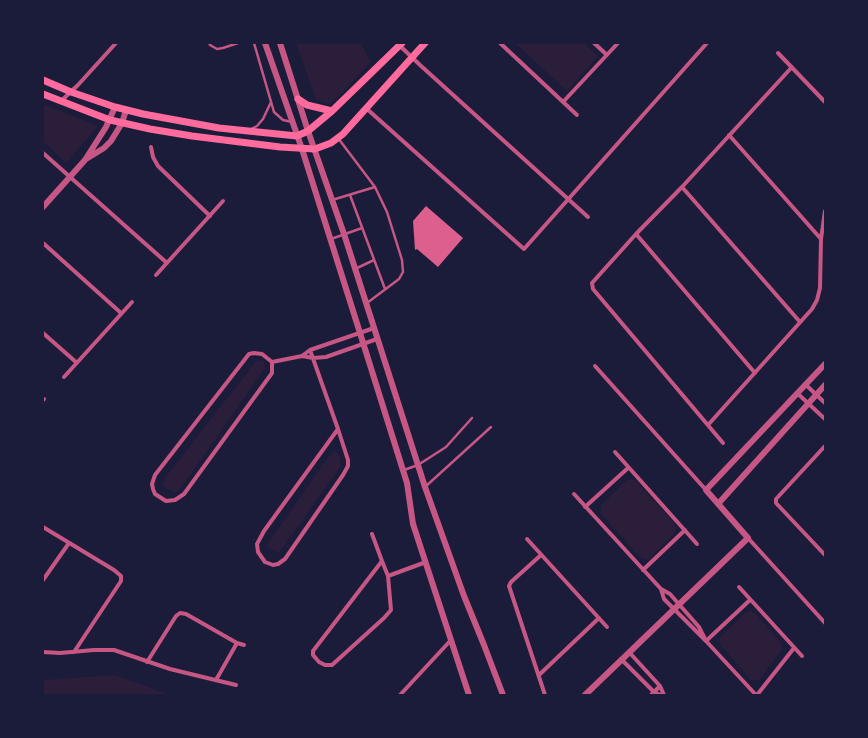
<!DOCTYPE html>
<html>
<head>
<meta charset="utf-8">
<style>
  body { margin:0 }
  #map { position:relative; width:868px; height:738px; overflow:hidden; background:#1b1b3a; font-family:Jost,sans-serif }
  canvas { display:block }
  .frame { position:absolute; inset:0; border:44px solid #1b1b3a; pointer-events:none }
</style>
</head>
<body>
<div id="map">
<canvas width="868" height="738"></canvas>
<div class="frame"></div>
</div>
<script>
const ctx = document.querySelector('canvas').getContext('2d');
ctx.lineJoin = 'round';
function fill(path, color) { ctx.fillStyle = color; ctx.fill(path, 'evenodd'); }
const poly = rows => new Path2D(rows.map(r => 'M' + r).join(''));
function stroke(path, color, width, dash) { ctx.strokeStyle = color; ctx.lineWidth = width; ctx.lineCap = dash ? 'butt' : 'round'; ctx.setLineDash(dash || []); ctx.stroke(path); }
fill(poly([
  [296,43,361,43,371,62,341,94,330,104,316,100],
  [515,43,584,43,598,56,567,91],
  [43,104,98,126,66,163,43,141],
  [260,360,264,361,265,368,184,484,176,493,166,488,162,485,165,478,256,361],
  [334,451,338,453,340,457,341,466,279,553,268,548,267,545,326,460],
  [631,479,636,481,675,524,676,529,674,534,649,559,644,559,640,557,601,514,601,505,627,480],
  [750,611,755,613,781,643,782,649,760,679,757,681,751,680,720,644,719,638,745,613],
  [115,675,169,695,43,695,43,680]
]), '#2a1e3b');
fill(poly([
  [426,206,463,238,438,267,417,249,415,250,413,221]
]), '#dd5f8e');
stroke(poly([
  [209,43,210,45,217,49,223,48,238,43],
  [254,43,274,112,283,120,292,122],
  [251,129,257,126,263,119,271,102],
  [338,138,375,187,387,212,402,260,403,272,399,279,367,303],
  [350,195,385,289],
  [332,200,375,187],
  [331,239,362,228],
  [355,269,374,260],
  [404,470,418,465,446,447,472,418],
  [425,487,491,427]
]), '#c65784', 2.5);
stroke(poly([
  [500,43,577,115],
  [594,43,607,55],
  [399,45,420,65,588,217],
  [778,53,825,102],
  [60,102,78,85,116,43],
  [563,102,618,43],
  [367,109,524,249,707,43],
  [729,135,821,239],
  [151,147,153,157,158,166,210,216],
  [43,153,167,263],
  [682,187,800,322],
  [636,234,755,373],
  [43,243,121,313],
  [156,275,223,201],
  [43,333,77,363],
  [310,350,338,429,348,460,348,466,343,475,285,559,278,564,273,565,265,562,258,552,257,544,264,531,338,429],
  [254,353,262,354,272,362,272,373,184,494,175,500,166,501,155,494,153,489,152,484,155,475,249,354,254,353],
  [302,356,310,350,374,328],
  [272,362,302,356,313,358,326,357,377,339],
  [595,366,706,490],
  [64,377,132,302],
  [805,384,825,403],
  [797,393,825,419],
  [43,400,44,399],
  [708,425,812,309,817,300,820,288,821,239,825,211],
  [723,443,593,289,592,283,636,234,682,187,792,67],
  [825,446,776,499,776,503,825,555],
  [615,452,697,544],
  [574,494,661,589,670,594,699,627,706,641],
  [585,507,628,468],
  [43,527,114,570,121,576,121,581,74,652],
  [372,534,382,561,388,576,391,610,384,618,332,665,325,665,319,662,313,655,313,651,382,561],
  [748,538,825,623],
  [527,539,607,627],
  [541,555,511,582,509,586,545,695],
  [643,570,685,530],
  [388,576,426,562],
  [43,580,69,543],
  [739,587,802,656],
  [661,589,664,599,706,641,756,695],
  [706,641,750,600],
  [43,652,60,653,94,650,114,650,170,669,236,685],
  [629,652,660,686,664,695],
  [621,659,654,692,661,695],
  [147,662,176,616,180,613,186,614,237,643,244,645],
  [539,675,599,618],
  [216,680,237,643],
  [400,695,451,640],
  [651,695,660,686],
  [757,695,794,648]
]), '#c65784', 4);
stroke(poly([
  [265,43,302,149,360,333,407,483,413,524,469,695],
  [280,43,308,131,344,234,425,487,464,596,484,645,503,695],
  [86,159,104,148,111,141,122,123,126,110],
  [43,207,85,160,106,127,115,107],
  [718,504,825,385],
  [585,695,748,538,706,490,825,364]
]), '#c65784', 6);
stroke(poly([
  [43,80,71,92,115,107,143,114,219,128,297,136,308,131,332,111,402,43],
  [43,94,110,120,150,129,192,136,280,147,315,149,331,143,343,134,425,43],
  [298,99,307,105,332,111]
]), '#ff6b9d', 7);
</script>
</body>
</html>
